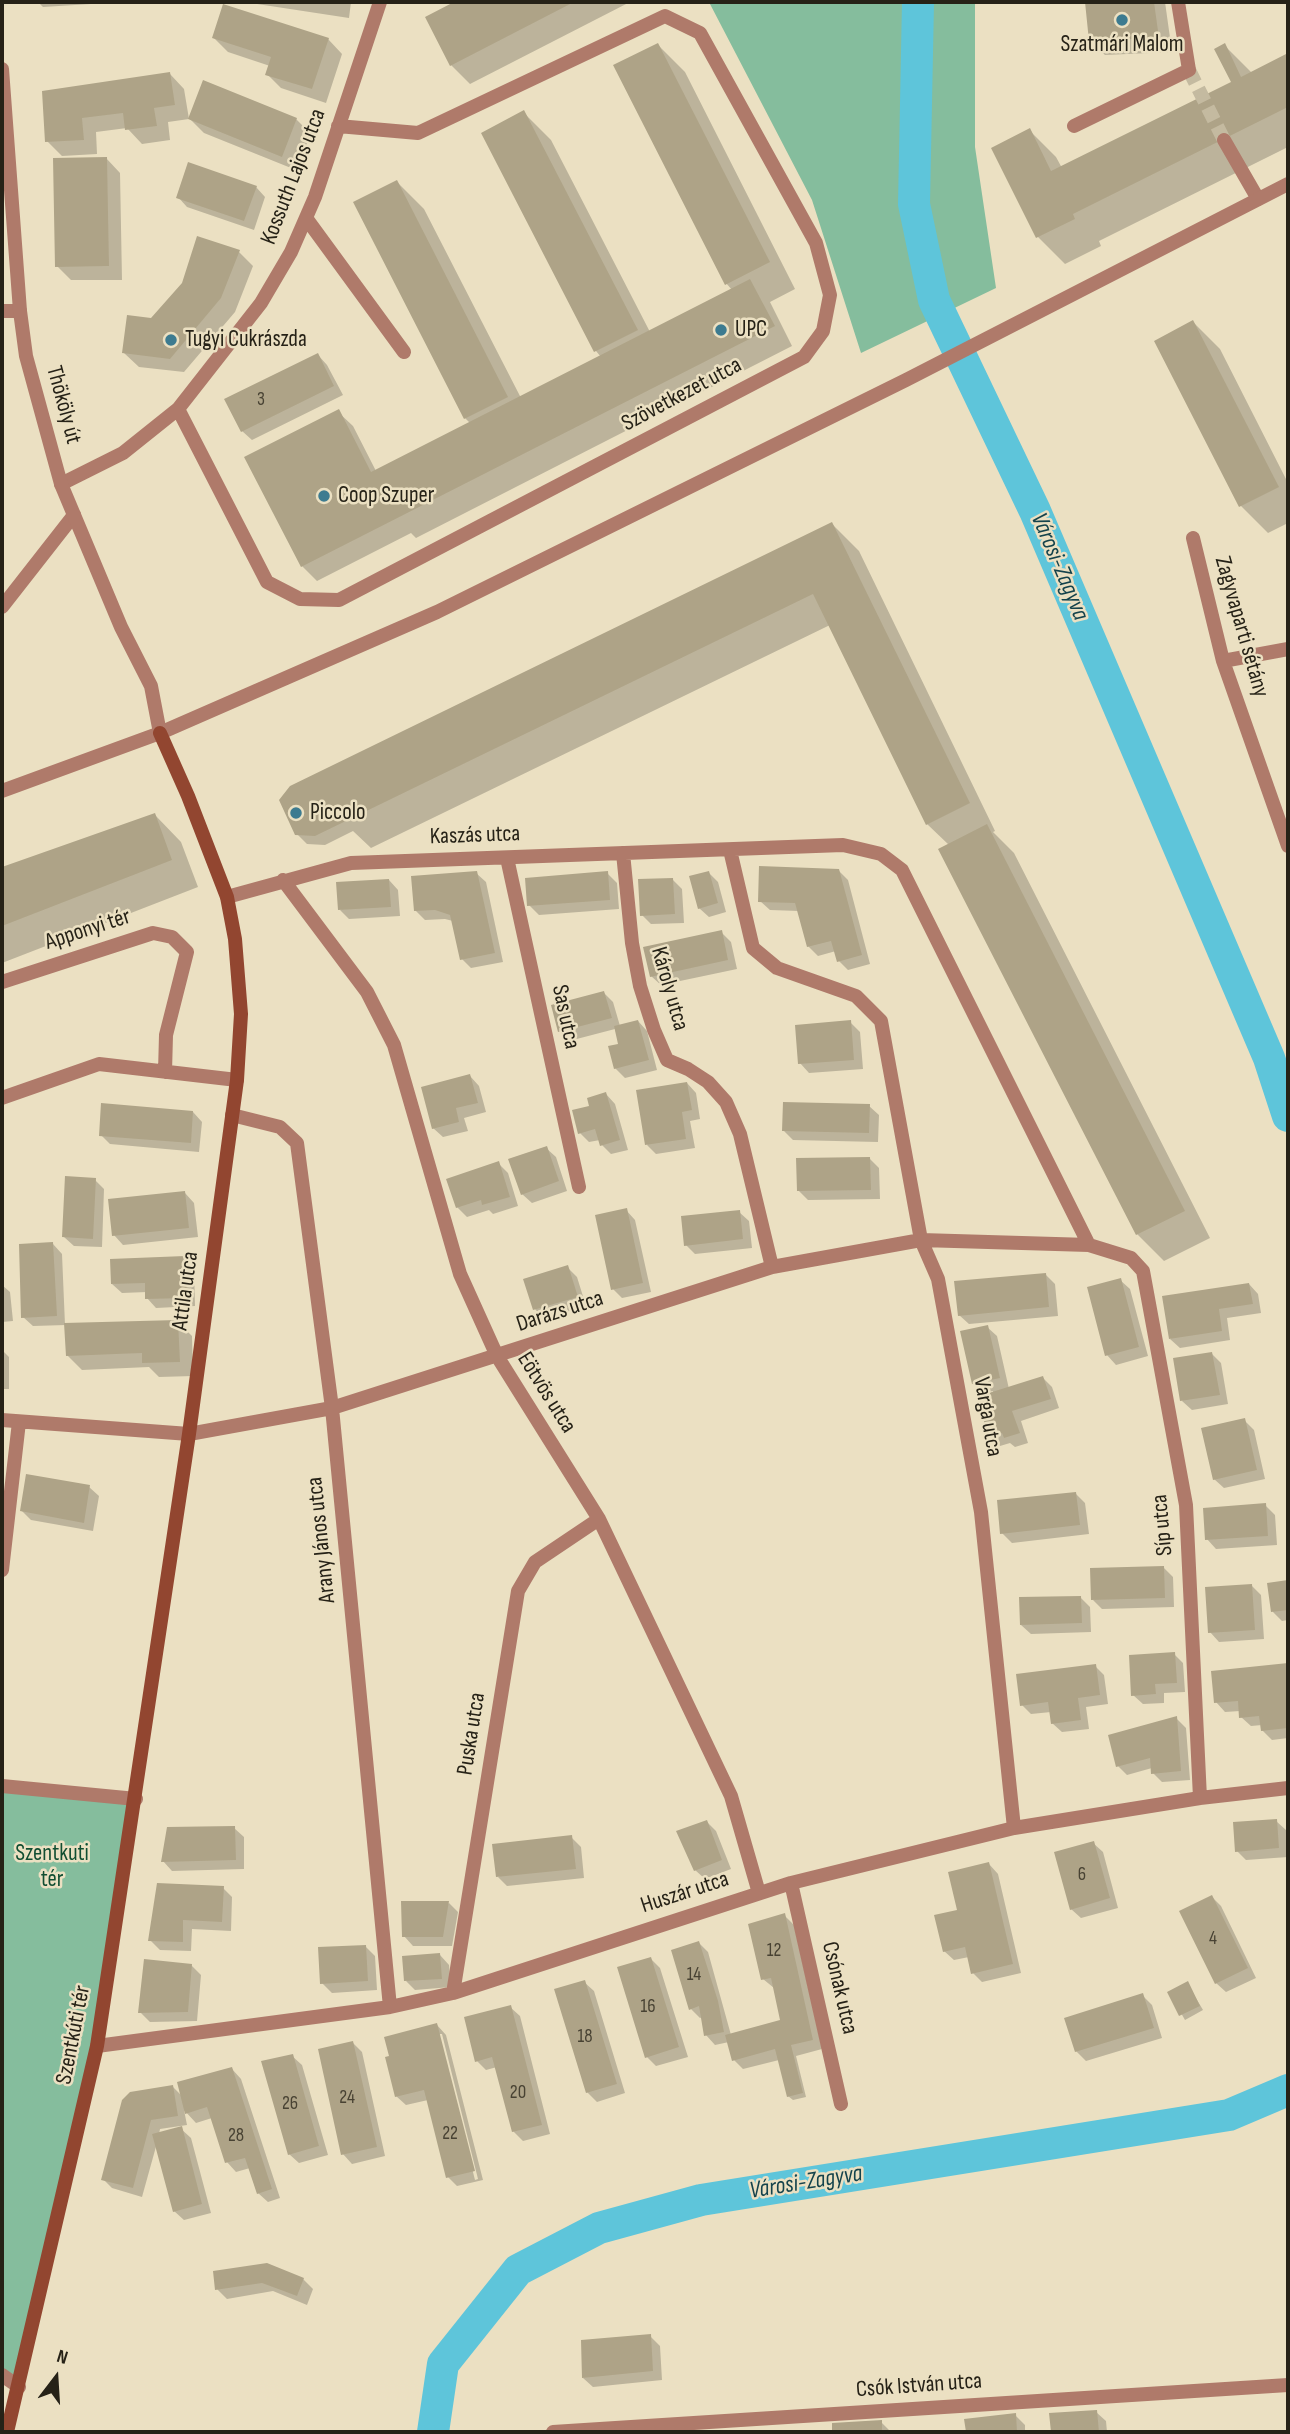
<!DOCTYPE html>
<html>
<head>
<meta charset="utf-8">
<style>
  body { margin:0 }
  #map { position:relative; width:1290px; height:2434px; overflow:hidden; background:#ebe0c2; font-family:"Sofia Sans Condensed",sans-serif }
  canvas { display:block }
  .frame { position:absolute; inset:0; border:4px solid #262217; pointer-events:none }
  .north { position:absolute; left:21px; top:2343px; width:70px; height:70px; -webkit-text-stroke:5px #ebe0c2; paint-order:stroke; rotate:17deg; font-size:19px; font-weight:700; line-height:28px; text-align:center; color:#262217 }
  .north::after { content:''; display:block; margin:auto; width:24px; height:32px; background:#262217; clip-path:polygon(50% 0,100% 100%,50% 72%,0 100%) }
</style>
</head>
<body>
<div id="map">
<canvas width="1290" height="2434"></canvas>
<div class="frame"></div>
<div class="north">N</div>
</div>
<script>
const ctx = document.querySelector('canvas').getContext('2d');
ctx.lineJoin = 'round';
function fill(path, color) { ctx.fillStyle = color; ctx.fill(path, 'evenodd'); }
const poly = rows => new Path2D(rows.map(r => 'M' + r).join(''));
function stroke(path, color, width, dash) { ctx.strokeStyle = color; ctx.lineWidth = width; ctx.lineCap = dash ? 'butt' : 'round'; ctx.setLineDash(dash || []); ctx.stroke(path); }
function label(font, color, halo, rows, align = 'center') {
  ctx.font = font + ' "Sofia Sans Condensed",sans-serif'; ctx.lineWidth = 5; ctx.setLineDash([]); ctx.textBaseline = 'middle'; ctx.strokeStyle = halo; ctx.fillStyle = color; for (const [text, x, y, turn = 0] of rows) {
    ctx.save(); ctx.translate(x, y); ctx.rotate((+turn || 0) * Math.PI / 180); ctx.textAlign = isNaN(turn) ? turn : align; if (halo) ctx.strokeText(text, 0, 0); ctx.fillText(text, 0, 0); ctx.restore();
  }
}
fill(poly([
  [723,2,975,2,975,147,996,288,861,353,812,200,710,4],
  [2,1786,136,1799,97,2046,19,2387,2,2375]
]), '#85bd9d');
fill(poly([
  [38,2,91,2,91,4,43,7],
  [244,2,351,2,349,18],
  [458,2,630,2,470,84,451,65,427,18],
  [1087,2,1165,2,1172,52,1105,55,1090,40],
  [214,38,328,39,342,54,326,103,281,88,267,74,270,66,228,52],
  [658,45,685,72,795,289,770,302,792,346,416,538,411,533,317,581,302,566,247,458,338,412,353,426,376,471,470,423,465,418,397,182,424,209,521,398,601,357,596,351,483,134,524,113,551,140,650,332,732,290,726,283],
  [1224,45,1252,73,1288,55,1288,147,1099,241,1101,246,1065,264,1038,237,993,148,1029,130,1056,157,1062,168,1233,83],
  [170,74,184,89,189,119,168,122,170,140,142,144,127,128,96,132,97,154,62,156,47,141,44,93],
  [190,119,296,119,311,134,296,170,204,133],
  [106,158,120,173,122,280,71,280,57,266],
  [256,187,265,197,254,230,187,207,178,197],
  [239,252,253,266,235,312,184,372,139,367,124,353,152,319],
  [1193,322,1220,349,1288,483,1288,523,1268,533,1241,506,1156,341],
  [318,355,327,365,343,395,252,440,242,431],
  [832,524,859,551,995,831,993,832,1014,853,1210,1238,1164,1261,1137,1234,941,849,949,845,927,824,830,625,371,848,353,831,325,845,307,844,297,834],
  [155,815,181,842,198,887,2,963,2,869],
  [838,870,848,880,870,964,848,970,839,961,836,951,818,956,808,946,799,911,770,910,760,901],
  [476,873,486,882,503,962,471,968,462,959,453,921,445,919,425,920,415,910],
  [607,873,617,883,619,909,539,915,529,905],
  [709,873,718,882,726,912,709,917,699,908],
  [389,880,398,890,400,916,349,919,340,910],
  [673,880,682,889,684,923,651,924,642,915],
  [721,932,731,942,737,969,661,985,651,976],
  [604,993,613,1002,620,1026,638,1021,647,1031,657,1070,625,1078,615,1068,620,1045,615,1029,569,1041,560,1031],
  [850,1022,860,1032,863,1069,809,1073,800,1063],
  [470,1076,479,1086,486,1112,464,1118,468,1131,443,1137,433,1128],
  [687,1083,696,1093,700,1119,690,1121,695,1148,656,1154,647,1145],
  [606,1094,615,1104,628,1150,611,1154,602,1145,600,1140,589,1142,580,1133,591,1107],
  [869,1106,879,1115,878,1142,793,1140,784,1131],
  [193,1112,202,1122,199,1152,110,1144,101,1135],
  [546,1148,556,1157,567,1191,532,1203,522,1194],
  [870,1159,879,1168,880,1199,808,1200,798,1190],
  [498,1163,508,1173,518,1206,493,1214,489,1210,467,1217,457,1207],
  [95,1180,104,1189,102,1247,74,1246,64,1237],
  [185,1193,194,1203,198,1237,123,1245,114,1235],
  [626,1210,635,1220,651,1292,622,1298,613,1289],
  [739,1212,749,1221,752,1248,695,1254,686,1245],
  [53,1244,62,1254,65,1325,177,1321,192,1336,193,1376,159,1377,149,1367,82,1370,67,1355,66,1325,33,1326,23,1317],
  [184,1258,194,1267,195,1306,156,1308,147,1298,147,1292,122,1293,112,1284],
  [567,1267,577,1277,586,1306,544,1319,535,1309],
  [1046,1275,1055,1284,1058,1316,969,1324,959,1315],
  [1120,1280,1130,1289,1148,1356,1116,1365,1107,1355],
  [1249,1284,1258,1294,1261,1313,1227,1318,1230,1340,1180,1348,1170,1339],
  [2,1285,10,1292,13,1321,2,1322],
  [987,1327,997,1336,1009,1389,1043,1378,1052,1387,1059,1408,1021,1421,1028,1443,1015,1447,1010,1443,1000,1446,991,1436,993,1391,983,1393,974,1383],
  [2,1350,9,1357,9,1389,2,1389],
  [1212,1354,1221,1363,1228,1404,1192,1410,1182,1401],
  [1244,1420,1254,1430,1265,1479,1224,1488,1214,1479],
  [89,1487,99,1496,93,1531,31,1520,22,1511],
  [1076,1494,1085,1503,1089,1534,1012,1543,1002,1533],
  [1265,1505,1275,1515,1277,1545,1216,1549,1207,1539],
  [1163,1567,1173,1577,1174,1607,1102,1609,1093,1600],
  [1288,1581,1288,1620,1282,1621,1273,1612,1269,1584],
  [1251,1585,1261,1595,1264,1639,1219,1642,1210,1632],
  [1080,1597,1090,1607,1091,1632,1031,1634,1021,1625],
  [1174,1654,1183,1663,1185,1692,1164,1693,1164,1703,1143,1704,1133,1695],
  [1288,1665,1288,1738,1272,1740,1262,1730,1262,1725,1251,1726,1241,1717,1240,1711,1225,1712,1216,1702,1213,1672],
  [1095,1666,1104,1675,1108,1704,1086,1707,1089,1729,1062,1732,1052,1723,1051,1712,1031,1714,1022,1705],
  [1176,1718,1186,1728,1190,1780,1162,1782,1153,1773,1152,1768,1127,1775,1118,1766],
  [1276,1821,1286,1830,1288,1857,1246,1860,1237,1851],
  [707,1822,716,1831,731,1869,705,1879,695,1870],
  [234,1828,244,1837,244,1869,172,1871,163,1861],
  [571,1837,581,1847,584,1878,507,1886,498,1877],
  [1093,1843,1103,1852,1118,1908,1081,1918,1071,1909],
  [989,1864,998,1874,1021,1973,982,1982,973,1973,969,1957,954,1960,944,1951,959,1911],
  [223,1888,232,1897,231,1931,192,1929,191,1951,160,1950,150,1940],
  [1212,1897,1221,1906,1256,1978,1226,1992,1216,1983],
  [449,1903,458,1912,452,1946,413,1946,404,1936],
  [784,1915,794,1925,822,2049,796,2056,806,2097,793,2100,788,2096,779,2060,743,2069,734,2060,729,2042,715,2045,706,2035,703,2017,700,2018,691,2009,699,1943,708,1952,731,2035,782,2022,774,1988,763,1979],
  [365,1946,375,1956,377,1990,332,1993,322,1983],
  [440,1955,449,1965,451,1987,415,1990,406,1981],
  [651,1959,660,1968,688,2057,656,2066,647,2057],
  [191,1965,201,1975,197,2021,150,2022,140,2012],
  [584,1982,594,1991,625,2093,597,2102,587,2092],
  [1187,1983,1203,2010,1185,2020,1169,1992],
  [1142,1995,1152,2005,1162,2038,1086,2061,1076,2051],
  [510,2007,520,2016,550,2134,523,2141,513,2131,497,2067,486,2070,477,2061],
  [437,2025,446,2035,483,2180,457,2186,448,2177,428,2100,406,2105,396,2096],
  [438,2034,442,2034,478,2179,475,2180],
  [353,2043,362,2052,385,2156,352,2164,343,2154],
  [292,2056,302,2065,328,2155,299,2163,289,2154],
  [232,2069,241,2079,280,2198,268,2202,258,2193,250,2168,236,2172,227,2162,212,2118,196,2123,184,2110,187,2125,160,2129,159,2134,180,2128,191,2138,211,2213,184,2220,174,2211,157,2143,142,2197,112,2188,103,2179,172,2086,183,2097],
  [215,2273,303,2279,313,2289,307,2305,273,2291,227,2299,217,2289],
  [650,2336,660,2346,662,2380,593,2387,583,2378],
  [1096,2412,1106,2421,1107,2432,1053,2432,1051,2415],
  [1015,2415,1025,2425,1025,2432,968,2432,966,2420],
  [881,2422,891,2432,833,2432,834,2425]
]), '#0003');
stroke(poly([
  [918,2,914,204,934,300,1035,511,1269,1058,1288,1116],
  [433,2432,443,2364,518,2270,599,2228,701,2200,1229,2115,1288,2090]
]), '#5ec5da', 32);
fill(poly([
  [454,2,574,2,450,66,425,17],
  [1085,2,1154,2,1159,38,1089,41],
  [223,4,329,38,312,89,265,75,271,57,212,38],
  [658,43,770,262,725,285,613,65],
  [1225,43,1241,77,1288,53,1288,107,1073,214,1075,219,1036,238,991,148,1030,128,1051,171,1231,82,1214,49],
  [170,72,175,105,154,108,157,126,125,130,123,113,82,118,84,140,45,142,42,91],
  [203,80,297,118,282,157,188,119],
  [524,110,638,330,594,352,481,133],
  [107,157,109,266,55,267,53,158],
  [188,162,257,186,244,221,176,198],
  [397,180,508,397,464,419,353,202],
  [197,236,240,250,221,298,170,359,122,353,127,315,151,318,182,283],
  [750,279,775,326,301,567,244,457,339,409,371,472],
  [1193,320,1279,487,1239,507,1154,341],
  [318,353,334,386,241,432,224,399],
  [832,522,970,803,926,825,813,594,315,836,295,835,279,800,290,786],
  [155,813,172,860,2,926,2,867],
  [987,824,1185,1211,1136,1235,938,849],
  [759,866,839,869,862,955,837,962,831,941,807,947,795,903,758,902],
  [477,871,495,953,460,960,450,915,435,910,414,911,411,876],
  [608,871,610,900,527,906,525,878],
  [709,871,718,903,698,909,689,876],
  [673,878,675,914,640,916,638,879],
  [389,879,391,907,338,910,336,882],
  [722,930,728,960,650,977,643,947],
  [604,991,612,1018,558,1032,551,1005],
  [638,1020,649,1060,614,1069,608,1046,618,1044,614,1026],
  [851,1020,854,1060,798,1064,795,1025],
  [470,1074,478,1103,456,1108,459,1122,432,1129,421,1087],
  [687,1082,692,1110,682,1112,686,1139,645,1145,636,1090],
  [606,1092,620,1140,600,1146,595,1129,578,1134,572,1110,589,1106,587,1098],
  [783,1102,870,1104,869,1133,782,1131],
  [101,1103,193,1111,191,1143,99,1136],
  [547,1146,559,1181,521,1195,508,1159],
  [870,1157,871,1190,797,1191,796,1158],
  [499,1161,510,1197,482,1205,481,1200,456,1208,446,1179],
  [65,1176,96,1178,93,1239,62,1237],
  [185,1191,189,1228,112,1236,108,1199],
  [627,1208,643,1283,611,1290,595,1215],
  [740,1210,743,1239,684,1246,681,1216],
  [53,1242,57,1316,21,1318,19,1244],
  [185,1256,187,1298,145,1299,145,1283,111,1284,110,1259],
  [568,1265,578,1297,533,1310,523,1279],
  [1046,1273,1049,1307,958,1316,954,1281],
  [1121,1278,1139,1347,1105,1356,1087,1287],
  [1249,1283,1253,1304,1219,1309,1222,1331,1169,1339,1162,1296],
  [178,1320,180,1362,142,1363,142,1353,66,1356,64,1323],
  [988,1325,1000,1378,972,1384,960,1331],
  [1212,1352,1220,1395,1180,1401,1173,1358],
  [1043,1376,1051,1399,1012,1411,1020,1433,1004,1438,1002,1433,989,1437,976,1397],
  [1245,1418,1257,1470,1213,1480,1201,1428],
  [26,1474,90,1485,84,1523,20,1511],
  [1076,1492,1080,1525,1000,1534,997,1500],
  [1266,1503,1268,1536,1205,1540,1203,1508],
  [1164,1566,1165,1598,1091,1600,1090,1568],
  [1288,1580,1288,1610,1271,1612,1267,1583],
  [1252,1584,1255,1630,1208,1633,1205,1587],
  [1081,1596,1082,1623,1020,1625,1019,1597],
  [1175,1652,1177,1683,1155,1684,1156,1694,1131,1696,1129,1655],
  [1288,1663,1288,1728,1261,1731,1259,1716,1239,1718,1238,1701,1214,1703,1211,1671],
  [1096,1664,1100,1695,1078,1698,1081,1720,1051,1724,1048,1702,1020,1706,1016,1674],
  [1177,1716,1181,1771,1151,1774,1150,1758,1116,1767,1108,1735],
  [1277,1819,1279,1848,1235,1852,1233,1822],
  [707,1820,722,1860,694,1871,676,1831],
  [235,1826,236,1860,161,1862,167,1827],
  [572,1835,576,1869,496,1877,492,1844],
  [1094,1841,1110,1898,1070,1910,1054,1852],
  [989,1862,1013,1964,971,1974,965,1947,943,1952,934,1915,957,1910,948,1872],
  [157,1883,224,1886,222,1922,183,1920,183,1942,148,1941],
  [1212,1895,1248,1968,1215,1984,1179,1911],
  [401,1901,449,1901,443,1937,402,1937],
  [785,1913,813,2040,791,2045,803,2093,787,2097,775,2049,732,2061,725,2035,780,2020,771,1978,761,1980,748,1924],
  [699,1941,718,2001,724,2032,704,2036,699,2006,689,2010,671,1950],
  [366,1945,368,1981,320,1984,318,1947],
  [440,1953,442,1979,404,1981,402,1956],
  [651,1957,679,2047,645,2058,617,1967],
  [144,1959,192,1964,188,2012,138,2013],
  [585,1980,617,2084,586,2093,554,1989],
  [1188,1981,1200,2006,1179,2016,1167,1992],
  [1143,1993,1154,2028,1075,2052,1064,2018],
  [511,2005,542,2125,512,2132,492,2057,475,2062,464,2017],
  [437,2023,475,2171,446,2178,424,2090,395,2097,385,2057,389,2056,384,2037],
  [353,2041,377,2147,341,2155,318,2049],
  [293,2054,319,2146,288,2155,261,2061],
  [232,2067,272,2189,257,2194,245,2158,225,2163,207,2107,185,2114,177,2082],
  [173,2085,178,2116,151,2120,133,2188,101,2180,122,2100,130,2092],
  [182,2126,202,2204,173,2212,152,2134],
  [267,2263,304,2278,297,2296,262,2283,215,2290,213,2271],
  [651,2334,653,2371,582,2378,581,2340],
  [1097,2410,1099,2432,1051,2432,1049,2413],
  [1016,2413,1017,2432,966,2432,964,2419],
  [882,2420,882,2432,832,2432,832,2423]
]), '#aea387');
stroke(poly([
  [1189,70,1224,140]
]), '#c4baa0', 14, [14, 7]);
stroke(poly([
  [1074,126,1189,70,1178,2],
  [1224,140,1258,199],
  [306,218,404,352],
  [2,311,20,311],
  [178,409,267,582,300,599,339,600,804,357,823,331,830,295,816,243,700,33,665,16,418,133,338,126],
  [61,484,123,453,178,409,261,303,291,252,315,197,380,2],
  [1193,538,1223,661,1288,846],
  [2,607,74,515],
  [1223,661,1288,649],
  [730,850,753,948,777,968,856,996,881,1021,921,1240,938,1279,981,1512,1014,1828],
  [623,853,632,943,640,986,654,1030,667,1060,688,1069,708,1082,726,1102,740,1134,772,1267],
  [507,858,579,1187],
  [283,880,367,992,394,1045,460,1274,497,1356,599,1519,731,1796,759,1893],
  [227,897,351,863,843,845,881,854,902,870,1089,1245],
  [2,982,153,933,172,937,187,952,166,1035,165,1072],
  [2,1098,99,1064,237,1080],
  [232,1115,280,1127,297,1143,332,1408,390,2007],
  [2,1420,189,1434,332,1408,772,1267,921,1240,1089,1245,1131,1258,1143,1271,1186,1505,1200,1798],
  [2,1570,19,1422],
  [2,1786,136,1799],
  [791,1883,841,2104],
  [453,1993,518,1591,535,1562,599,1519],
  [97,2046,390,2007,453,1993,791,1883,1014,1828,1200,1798,1288,1788],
  [2,2375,19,2387],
  [553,2432,1288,2385]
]), '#af7a6a', 14);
stroke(poly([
  [2,69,20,311,26,356,61,484,121,627,151,686,160,733],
  [2,791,160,733,437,612,906,380,1288,184]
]), '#af7a6a', 14);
stroke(poly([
  [7,2432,97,2046,189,1434,237,1080,241,1014,235,939,227,897,188,796,160,733]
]), '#924630', 14);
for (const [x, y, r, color] of [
  [1122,20,7,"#3d7b90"],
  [721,330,7,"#3d7b90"],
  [171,340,7,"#3d7b90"],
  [324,496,7,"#3d7b90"],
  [296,813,7,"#3d7b90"]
]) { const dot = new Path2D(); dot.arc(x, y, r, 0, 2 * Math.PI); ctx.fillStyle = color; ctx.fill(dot); stroke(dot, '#ebe0c2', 2.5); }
label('19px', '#484233', null, [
  ["3",261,400],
  ["6",1082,1875],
  ["4",1213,1939],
  ["12",774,1951],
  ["14",694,1975],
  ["16",648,2007],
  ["18",585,2037],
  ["20",518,2093],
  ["24",347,2098],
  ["26",290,2104],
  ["22",450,2134],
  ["28",236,2136]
]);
label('23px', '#262217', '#ebe0c2', [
  ["Szatmári Malom",1122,45,"center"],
  ["UPC",735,330],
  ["Tugyi Cukrászda",185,340],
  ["Coop Szuper",338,496],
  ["Piccolo",310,813]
], 'left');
label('23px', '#262217', '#ebe0c2', [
  ["Kossuth Lajos utca",294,177,-69],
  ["Szövetkezet utca",682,395,-28],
  ["Thököly út",63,405,75],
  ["Zagyvaparti sétány",1241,627,74],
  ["Kaszás utca",475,836,-2],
  ["Apponyi tér",88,930,-18],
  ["Károly utca",669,989,74],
  ["Sas utca",565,1017,78],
  ["Attila utca",186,1291,-82],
  ["Darázs utca",560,1312,-18],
  ["Eötvös utca",546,1393,58],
  ["Varga utca",987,1417,80],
  ["Síp utca",1163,1525,-95],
  ["Arany János utca",322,1540,-96],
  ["Puska utca",472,1734,-81],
  ["Huszár utca",685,1893,-18],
  ["Csónak utca",839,1988,77],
  ["Szentkúti tér",74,2035,-79],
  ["Csók István utca",919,2386,-4]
]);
label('23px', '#114e32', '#ebe0c2', [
  ["Szentkuti",52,1854],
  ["tér",52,1880]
]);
label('italic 24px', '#14434c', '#ebe0c2', [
  ["Városi-Zagyva",1059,567,67],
  ["Városi-Zagyva",806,2183,-9]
]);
</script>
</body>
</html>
